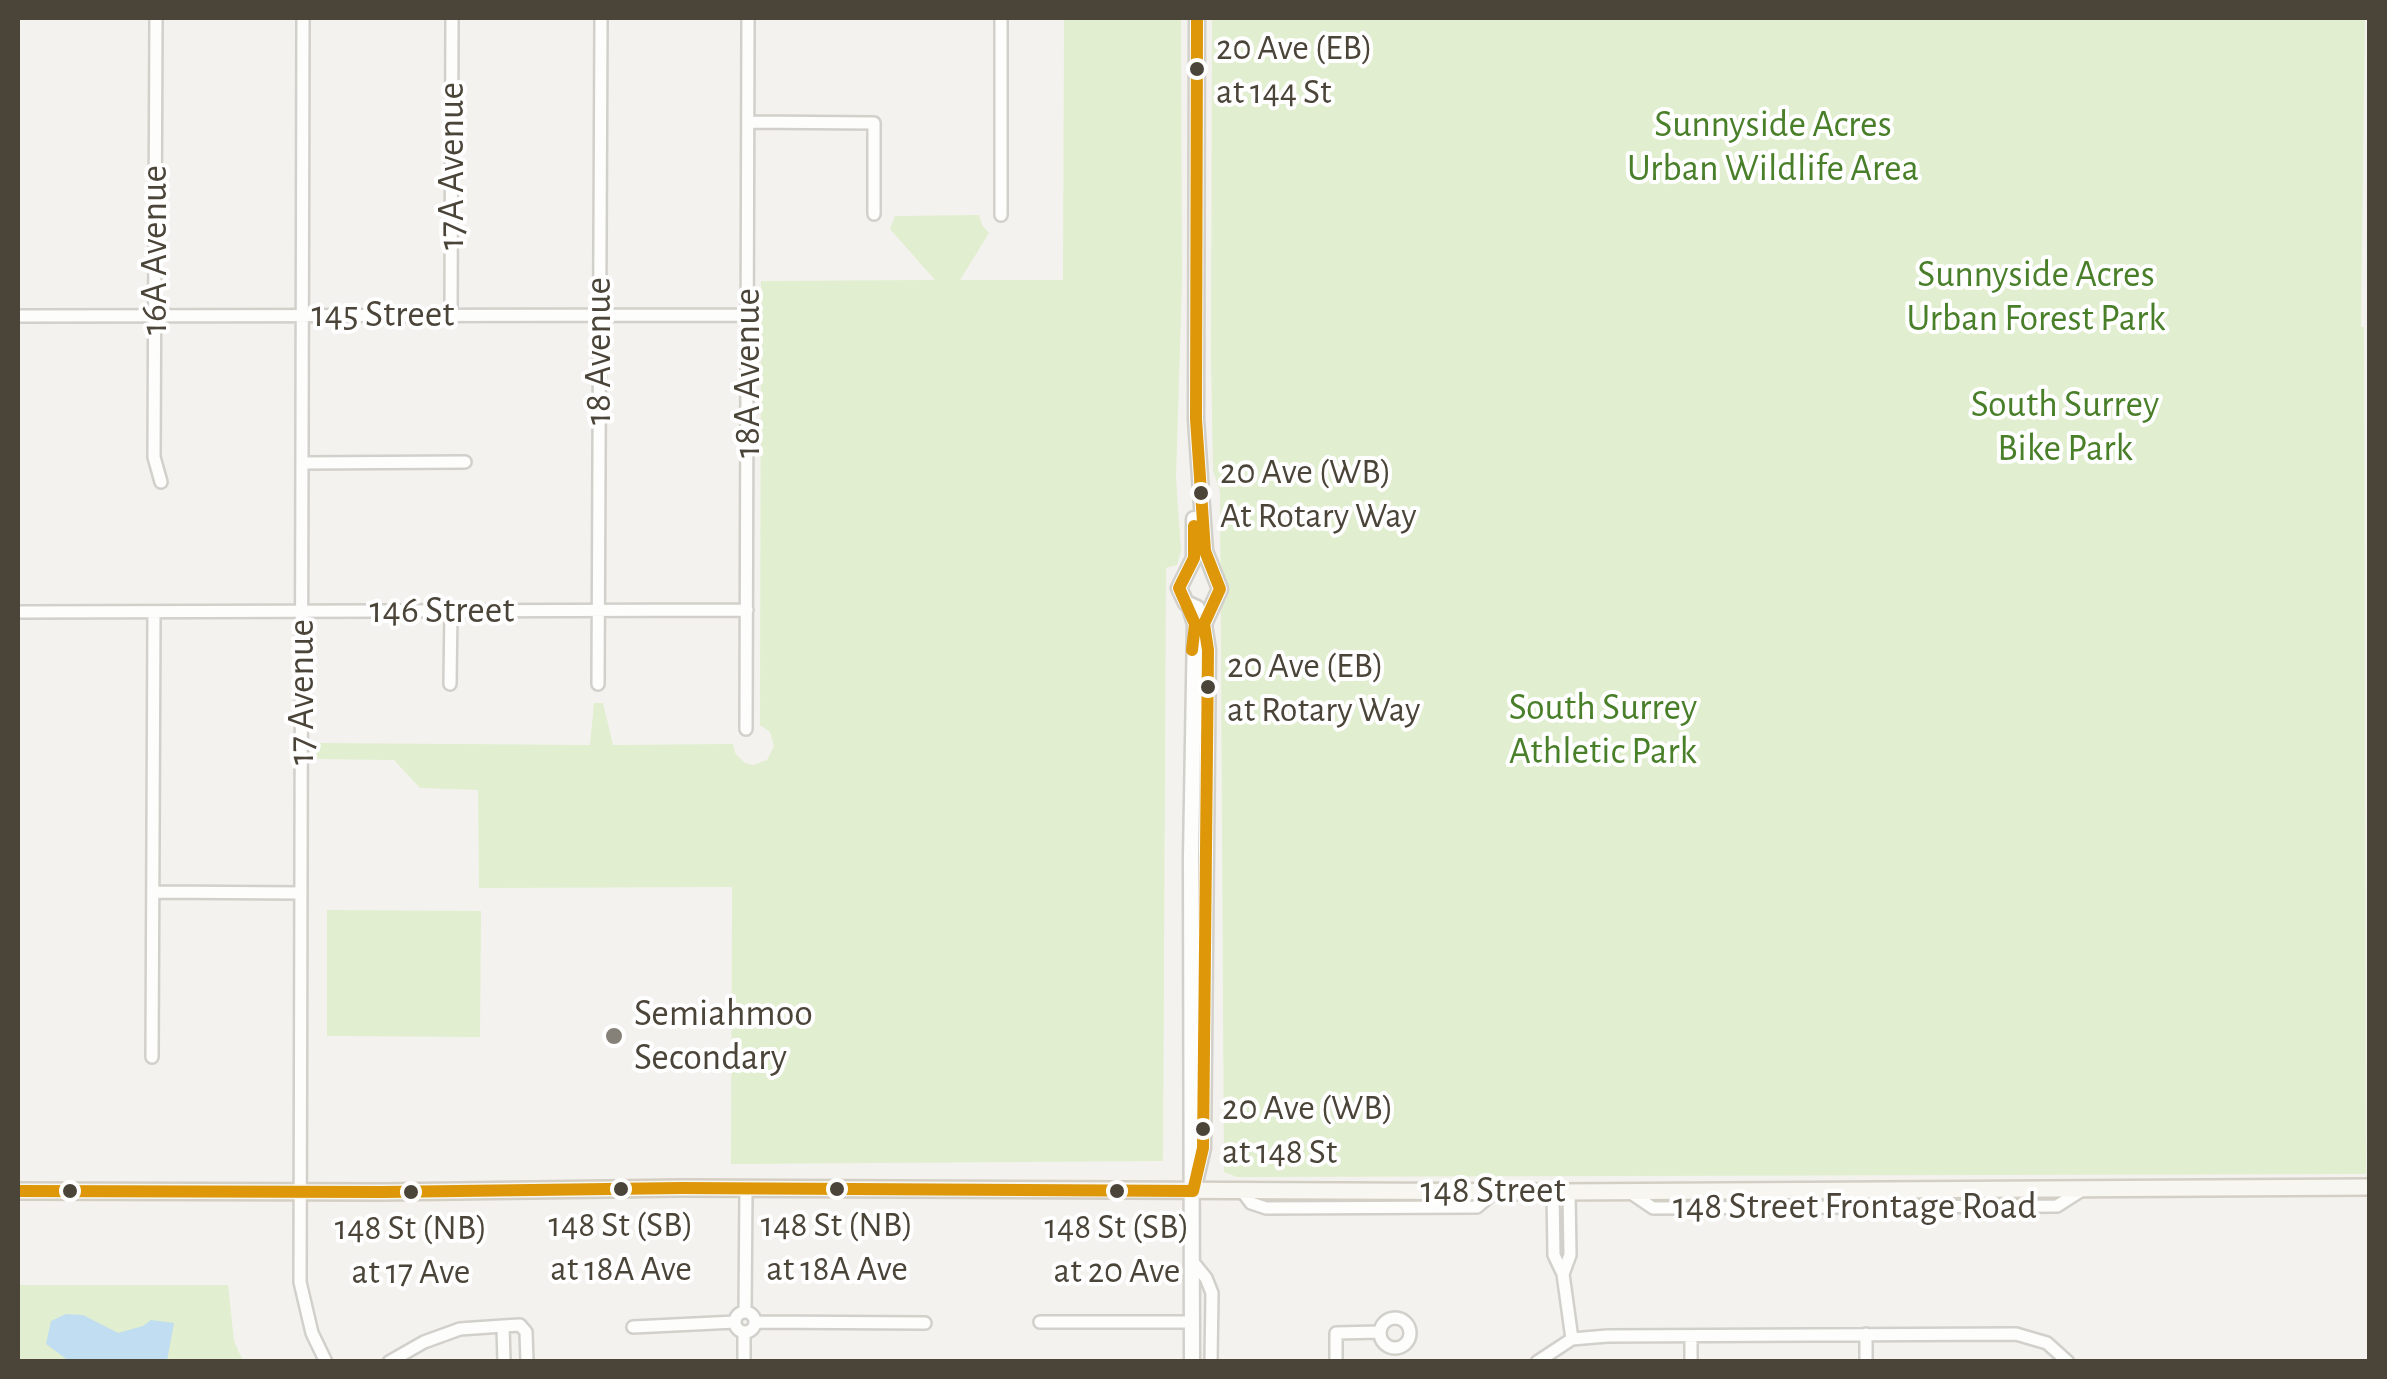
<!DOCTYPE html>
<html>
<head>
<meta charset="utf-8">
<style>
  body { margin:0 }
  #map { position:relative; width:2387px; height:1379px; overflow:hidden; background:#f4f2ee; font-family:"Alegreya Sans",sans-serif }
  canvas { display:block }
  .frame { position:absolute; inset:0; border:20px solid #4b4439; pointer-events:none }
</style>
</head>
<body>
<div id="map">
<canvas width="2387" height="1379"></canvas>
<div class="frame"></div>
</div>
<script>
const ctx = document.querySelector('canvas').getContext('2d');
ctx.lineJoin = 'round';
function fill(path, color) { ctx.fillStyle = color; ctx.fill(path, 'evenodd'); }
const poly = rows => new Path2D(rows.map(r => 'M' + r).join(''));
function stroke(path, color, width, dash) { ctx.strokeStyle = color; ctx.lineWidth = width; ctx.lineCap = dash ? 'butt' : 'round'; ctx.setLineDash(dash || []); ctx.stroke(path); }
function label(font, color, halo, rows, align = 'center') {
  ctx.font = font + ' "Alegreya Sans",sans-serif'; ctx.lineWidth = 8; ctx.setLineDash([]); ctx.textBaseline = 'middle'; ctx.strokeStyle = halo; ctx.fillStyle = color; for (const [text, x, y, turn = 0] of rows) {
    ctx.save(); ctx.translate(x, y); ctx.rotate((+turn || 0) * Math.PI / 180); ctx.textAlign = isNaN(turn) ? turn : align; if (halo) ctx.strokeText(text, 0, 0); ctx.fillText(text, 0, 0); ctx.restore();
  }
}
fill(poly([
  [1064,18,1181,18,1182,281,1176,478,1181,551,1177,565,1166,568,1163,1161,731,1164,732,887,479,888,478,790,420,788,394,760,316,759,317,743,590,745,594,703,603,703,613,745,733,744,735,753,745,763,753,765,767,760,774,746,770,732,760,725,761,281,935,280,890,229,895,216,979,215,982,225,989,233,960,280,1063,280],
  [1212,18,2365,18,2361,327,2364,327,2366,1174,1237,1177,1224,1172,1220,491,1213,471,1211,359],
  [327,910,481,911,480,1037,327,1036],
  [18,1285,228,1285,234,1341,243,1361,18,1361]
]), '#e1eecf');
fill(poly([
  [66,1314,83,1315,118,1333,143,1326,151,1320,174,1323,167,1361,69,1361,46,1344,51,1321]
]), '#c0ddf1');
const minor = poly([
  [156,18,154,457,161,482],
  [303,18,300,1282,312,1333,326,1362],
  [1001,18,1001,215],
  [748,122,874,123,874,214],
  [451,315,452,18],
  [18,316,748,315],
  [302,463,465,462],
  [18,612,747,610],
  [450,684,451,611],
  [598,684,601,18],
  [746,729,748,18],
  [153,892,301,893],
  [152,1057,154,612],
  [1242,1191,1251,1203,1266,1208,1477,1207,1496,1191],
  [1628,1191,1653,1208,2057,1206,2082,1190],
  [1553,1192,1554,1255,1563,1274,1572,1339],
  [1193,1262,1206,1278,1212,1293,1211,1362],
  [1563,1274,1570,1255,1569,1191],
  '735 1322a10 10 0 1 1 20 0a10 10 0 1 1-20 0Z',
  [745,1312,746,1189],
  '1380 1333a15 15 0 1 1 30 0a15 15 0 1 1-30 0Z',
  [756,1322,925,1323],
  [1040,1322,1192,1322],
  [633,1327,735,1322],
  [744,1332,744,1362],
  [1866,1334,1866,1362],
  [389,1362,424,1342,460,1329,503,1326],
  [504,1362,503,1326,520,1325,526,1332,527,1362],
  [1336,1362,1336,1333,1380,1332],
  [1537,1362,1572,1339,1607,1336,2016,1334,2047,1343,2068,1362],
  [1691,1362,1691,1336]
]);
const tertiary = poly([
  [1194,519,1194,558,1179,588,1186,603,1197,608],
  [1190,607,1195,624,1191,857,1192,1362],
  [1193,1191,1203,1148,1208,650,1204,624,1220,589,1205,551,1196,419,1197,18]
]);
const secondary = poly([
  [18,1191,383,1192,682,1188,1561,1192,2370,1187]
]);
stroke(minor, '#d2d0cb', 16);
stroke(tertiary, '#d2d0cb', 19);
stroke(secondary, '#d3cfc5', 20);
stroke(minor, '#fdfdfc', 11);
stroke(tertiary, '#fdfdfc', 14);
stroke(secondary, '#f7f6f1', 15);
stroke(poly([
  [1192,650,1195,624,1179,588,1194,558,1194,526],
  [18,1191,383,1192,682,1188,1193,1191],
  [1193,1191,1203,1148,1208,650,1204,624,1220,589,1205,551,1196,419,1197,18]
]), '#dd9709', 12);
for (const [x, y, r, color] of [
  [1197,69,9,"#4b4439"],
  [1201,493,9,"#4b4439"],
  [1208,687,9,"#4b4439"],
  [614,1036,10,"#868178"],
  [1203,1129,9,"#4b4439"],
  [621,1189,9,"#4b4439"],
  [837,1189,9,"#4b4439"],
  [70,1191,9,"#4b4439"],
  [1117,1191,9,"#4b4439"],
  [411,1192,9,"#4b4439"]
]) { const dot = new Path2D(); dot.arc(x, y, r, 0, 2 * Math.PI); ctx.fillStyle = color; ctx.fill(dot); stroke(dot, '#fff', 4); }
label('36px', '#4b4439', '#fff', [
  ["20 Ave (EB)",1216,48],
  ["at 144 St",1216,92],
  ["20 Ave (WB)",1220,472],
  ["At Rotary Way",1220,516],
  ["20 Ave (EB)",1227,666],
  ["at Rotary Way",1227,710],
  ["20 Ave (WB)",1222,1108],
  ["at 148 St",1222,1152],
  ["148 St (SB)",621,1225,"center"],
  ["at 18A Ave",621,1269,"center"],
  ["148 St (NB)",837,1225,"center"],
  ["at 18A Ave",837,1269,"center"],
  ["148 St (SB)",1117,1227,"center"],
  ["at 20 Ave",1117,1271,"center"],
  ["148 St (NB)",411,1228,"center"],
  ["at 17 Ave",411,1272,"center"]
], 'left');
label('38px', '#4a7f2a', '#fff', [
  ["Sunnyside Acres",1773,125],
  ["Urban Wildlife Area",1773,169],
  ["Sunnyside Acres",2036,275],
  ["Urban Forest Park",2036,319],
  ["South Surrey",2065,405],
  ["Bike Park",2065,449],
  ["South Surrey",1603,708],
  ["Athletic Park",1603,752]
]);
label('38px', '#4b4439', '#fff', [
  ["17A Avenue",452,166,-90],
  ["16A Avenue",155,250,-90],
  ["145 Street",383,315],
  ["18 Avenue",599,351,-90],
  ["18A Avenue",748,373,-90],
  ["146 Street",442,611],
  ["17 Avenue",302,692,-90],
  ["148 Street",1493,1191],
  ["148 Street Frontage Road",1855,1207]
]);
label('38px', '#4b4439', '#fff', [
  ["Semiahmoo",634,1014],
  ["Secondary",634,1058]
], 'left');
</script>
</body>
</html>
